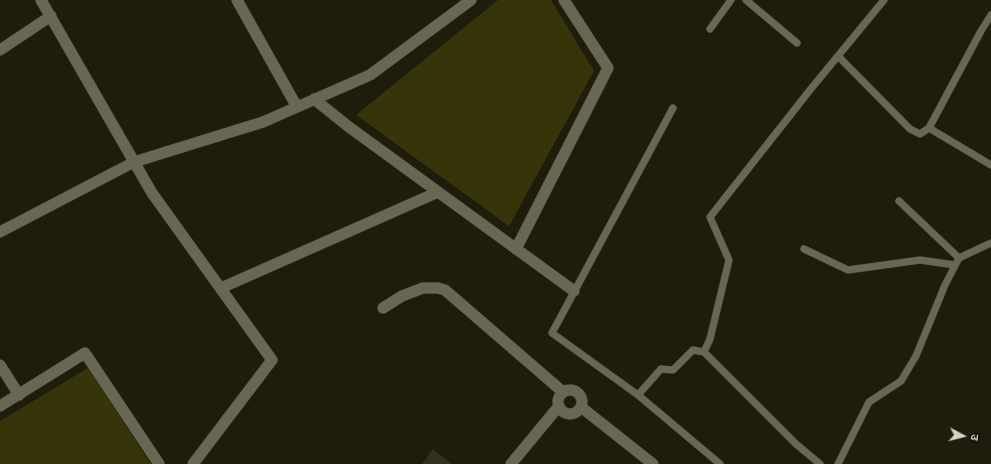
<!DOCTYPE html>
<html>
<head>
<meta charset="utf-8">
<style>
  body { margin:0 }
  #map { position:relative; width:991px; height:464px; overflow:hidden; background:#1e1d0c; font-family:Manrope,"Noto Sans Devanagari",sans-serif }
  canvas { display:block }
  .north { position:absolute; left:943px; top:416px; width:40px; height:40px; -webkit-text-stroke:3px #070703; paint-order:stroke; rotate:97deg; font-size:11px; font-weight:700; line-height:16px; text-align:center; color:#d4d4c9 }
  .north::after { content:''; display:block; margin:auto; width:14px; height:18px; background:#d4d4c9; clip-path:polygon(50% 0,100% 100%,50% 72%,0 100%) }
</style>
</head>
<body>
<div id="map">
<canvas width="991" height="464"></canvas>
<div class="north">उ</div>
</div>
<script>
const ctx = document.querySelector('canvas').getContext('2d');
ctx.lineJoin = 'round';
function fill(path, color) { ctx.fillStyle = color; ctx.fill(path, 'evenodd'); }
const poly = rows => new Path2D(rows.map(r => 'M' + r).join(''));
function stroke(path, color, width, dash) { ctx.strokeStyle = color; ctx.lineWidth = width; ctx.lineCap = dash ? 'butt' : 'round'; ctx.setLineDash(dash || []); ctx.stroke(path); }
fill(poly([
  [498,0,551,0,594,71,509,226,356,115],
  [88,368,151,464,0,464,0,421]
]), '#37340a');
fill(poly([
  [433,449,452,464,422,464]
]), '#323120');
const service = poly([
  [746,0,797,43],
  [710,29,731,0],
  [838,56,910,129,920,134,929,128,981,31,991,15],
  [673,108,552,333,638,395,661,369,673,370,693,350,704,352,796,444,820,464],
  [929,128,991,165],
  [899,201,959,258],
  [804,249,848,270,920,260,955,265],
  [704,352,710,339,729,260,710,217,810,90,884,0],
  [638,395,720,464],
  [838,464,869,402,901,381,916,356,945,285,959,258,991,243]
]);
const minor = poly([
  [41,0,152,193,272,360,193,464],
  [237,0,297,107],
  [0,50,51,16],
  [314,99,349,127,574,291],
  [0,232,134,162,263,122,370,75,471,0],
  [516,249,608,68,564,0],
  [221,288,438,192],
  [383,308,402,296,423,288,438,288,445,290,563,392],
  [0,365,19,395],
  '558 402a12 12 0 1 1 24 0a12 12 0 1 1-24 0Z',
  [0,406,85,353,159,464],
  [581,407,653,464],
  [511,464,559,406]
]);
stroke(service, '#35342c', 8);
stroke(minor, '#35342c', 12);
stroke(service, '#686754', 7);
stroke(minor, '#686754', 11);
</script>
</body>
</html>
